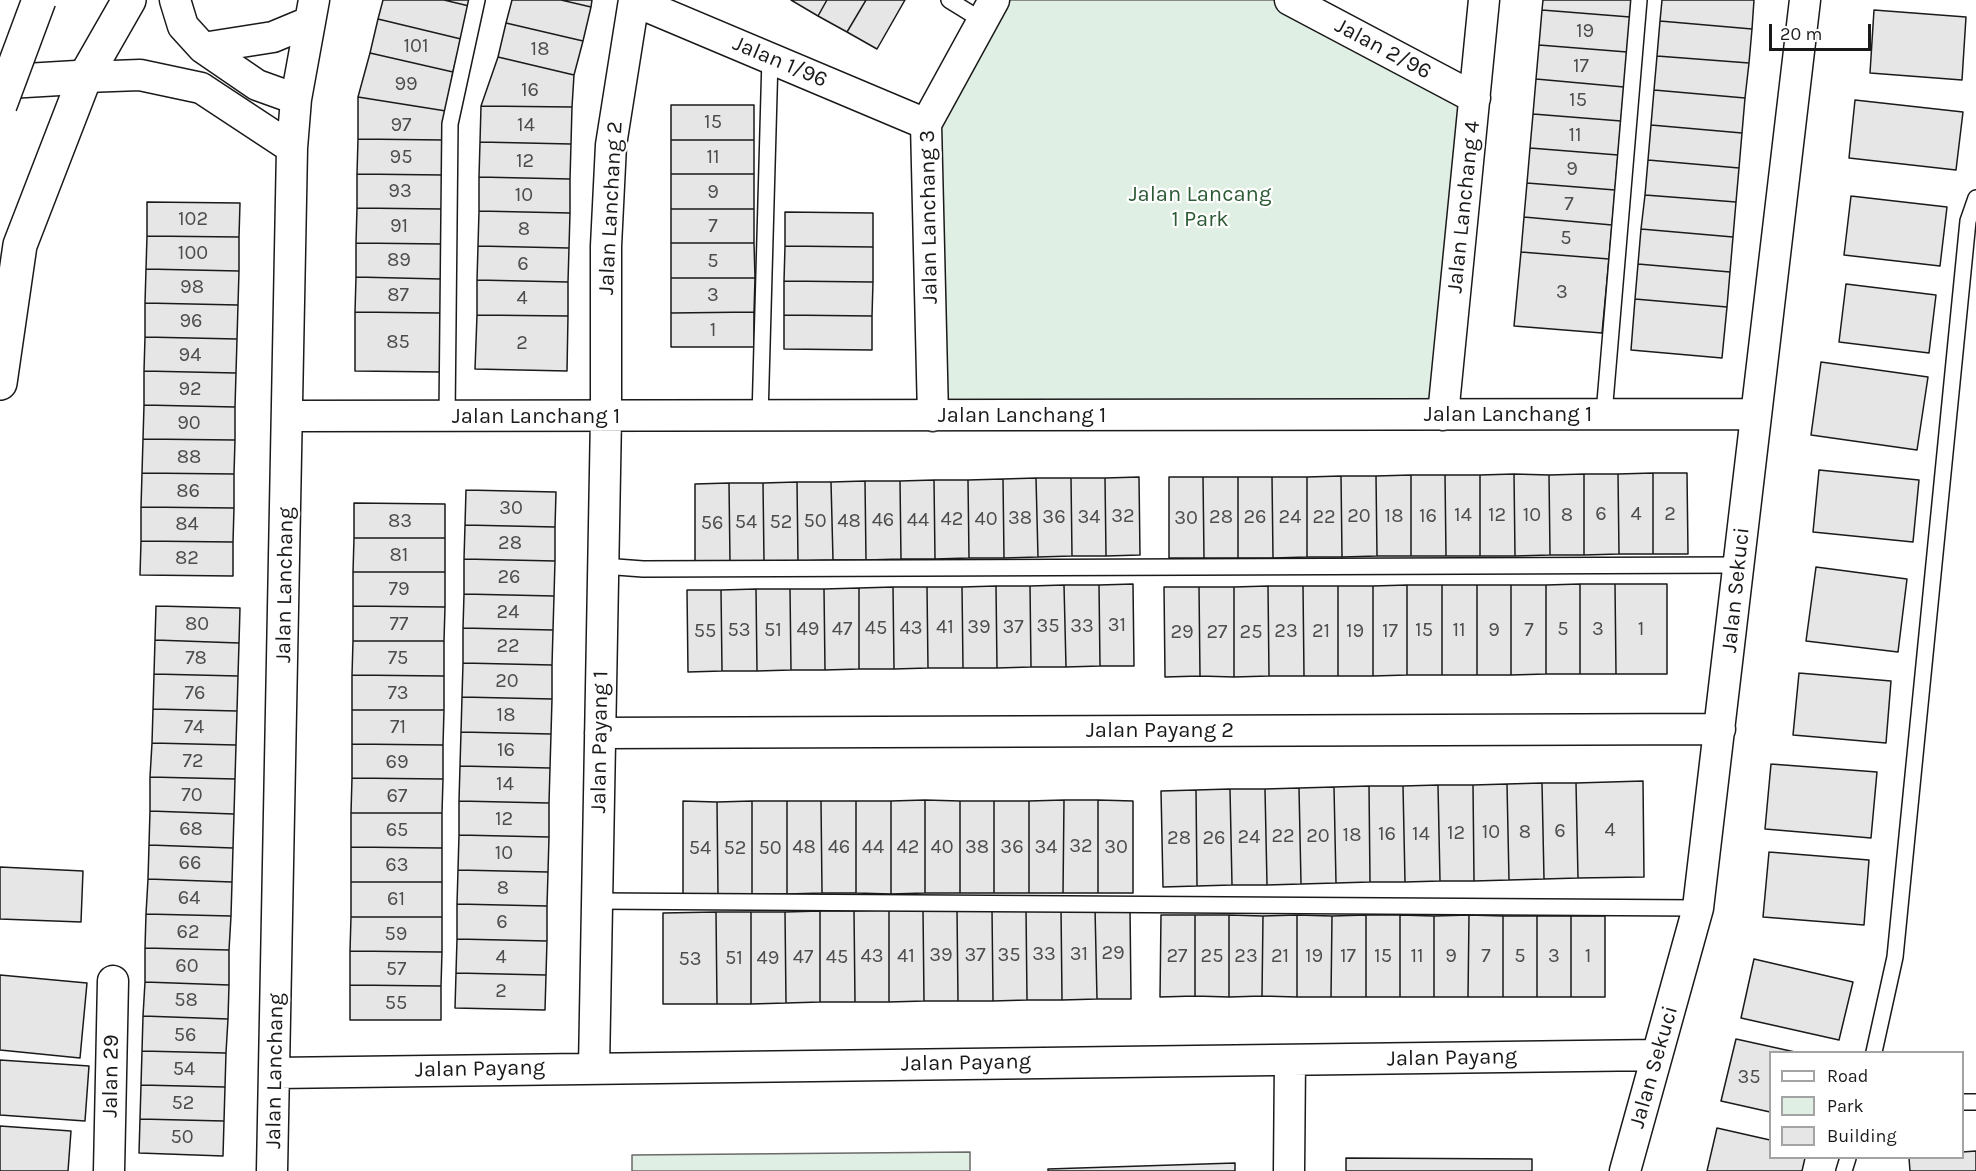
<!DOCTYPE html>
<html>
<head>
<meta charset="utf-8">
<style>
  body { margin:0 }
  #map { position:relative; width:1976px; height:1171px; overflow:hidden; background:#fff; font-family:Karla,sans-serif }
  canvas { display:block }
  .legend { position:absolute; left:1769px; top:1051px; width:195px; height:108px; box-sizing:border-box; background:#fff; border:2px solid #a3a3a3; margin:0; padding:8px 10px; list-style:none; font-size:18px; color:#1a1a1a }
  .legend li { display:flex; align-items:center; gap:12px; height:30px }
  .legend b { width:30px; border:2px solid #a3a3a3 }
  .scale { position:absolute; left:1769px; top:24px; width:102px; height:27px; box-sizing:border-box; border:3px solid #1a1a1a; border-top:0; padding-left:8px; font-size:18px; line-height:21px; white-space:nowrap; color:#1a1a1a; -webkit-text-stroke:4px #fff; paint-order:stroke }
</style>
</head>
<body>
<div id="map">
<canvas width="1976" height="1171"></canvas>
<ul class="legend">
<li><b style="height:8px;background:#fff"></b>Road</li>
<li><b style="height:16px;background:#e0efe3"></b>Park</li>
<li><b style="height:16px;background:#e6e6e6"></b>Building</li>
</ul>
<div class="scale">20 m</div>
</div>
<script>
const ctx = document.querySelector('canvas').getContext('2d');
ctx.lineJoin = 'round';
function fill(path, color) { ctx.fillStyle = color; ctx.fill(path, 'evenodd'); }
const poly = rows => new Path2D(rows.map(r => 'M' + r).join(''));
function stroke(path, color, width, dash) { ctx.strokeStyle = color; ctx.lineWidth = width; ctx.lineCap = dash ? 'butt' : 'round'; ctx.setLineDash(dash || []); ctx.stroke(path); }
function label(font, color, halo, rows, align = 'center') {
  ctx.font = font + ' Karla,sans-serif'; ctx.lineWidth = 4.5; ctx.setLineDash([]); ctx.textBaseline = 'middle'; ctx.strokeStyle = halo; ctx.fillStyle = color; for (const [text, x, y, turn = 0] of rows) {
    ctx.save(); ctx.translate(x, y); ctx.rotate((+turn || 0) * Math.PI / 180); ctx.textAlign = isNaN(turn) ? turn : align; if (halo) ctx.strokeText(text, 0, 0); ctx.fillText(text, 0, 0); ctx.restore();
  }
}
const green = poly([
  [994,0,1290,0,1475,98,1443,415,933,416,926,124,994,0],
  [970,1152,970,1171,632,1171,632,1155,970,1152]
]);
fill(green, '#e0efe3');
stroke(green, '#6a6a6a', 1.5);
const building = poly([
  [383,0,444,0,469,6,461,39,378,19,383,0],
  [444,0,470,0,469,6,444,0],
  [512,0,561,0,591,7,583,41,506,23,512,0],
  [561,0,592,0,591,7,561,0],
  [791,0,827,0,818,16,791,0],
  [827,0,866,0,847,32,818,16,827,0],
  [866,0,905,0,877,49,847,32,866,0],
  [1543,0,1632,0,1630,17,1542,10,1543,0],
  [1662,0,1754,0,1752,29,1660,21,1662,0],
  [1542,10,1630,17,1627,52,1539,45,1542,10],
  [1874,10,1966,17,1962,80,1870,73,1874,10],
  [378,19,461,39,453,72,370,53,378,19],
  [1660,21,1752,29,1749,63,1657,56,1660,21],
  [506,23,583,41,574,75,498,57,506,23],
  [1539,45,1627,52,1624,87,1536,79,1539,45],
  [370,53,453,72,446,111,358,97,370,53],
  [1657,56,1749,63,1745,98,1654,90,1657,56],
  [498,57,574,75,572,107,481,106,498,57],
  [1536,79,1624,87,1621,121,1533,114,1536,79],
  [1654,90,1745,98,1742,133,1651,125,1654,90],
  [358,97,446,111,444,140,358,139,358,97],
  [1855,100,1963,112,1956,170,1849,158,1855,100],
  [671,105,754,105,754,140,671,140,671,105],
  [481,106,572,107,571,144,480,142,481,106],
  [1533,114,1621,121,1618,155,1530,148,1533,114],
  [1651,125,1742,133,1739,168,1648,160,1651,125],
  [358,139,444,140,443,175,357,174,358,139],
  [671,140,754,140,754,174,671,174,671,140],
  [480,142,571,144,570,179,479,177,480,142],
  [1530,148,1618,155,1615,190,1527,183,1530,148],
  [1648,160,1739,168,1736,202,1645,195,1648,160],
  [357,174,443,175,442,209,357,208,357,174],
  [671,174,754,174,754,209,671,209,671,174],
  [479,177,570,179,570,213,479,211,479,177],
  [1527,183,1615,190,1612,225,1524,217,1527,183],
  [1645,195,1736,202,1733,237,1641,229,1645,195],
  [1851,196,1947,207,1940,266,1844,255,1851,196],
  [147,202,240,203,239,237,147,236,147,202],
  [357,208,442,209,442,244,356,243,357,208],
  [671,209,754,209,754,243,671,243,671,209],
  [479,211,570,213,569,248,478,246,479,211],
  [785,212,873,213,873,247,785,246,785,212],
  [1524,217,1612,225,1609,259,1521,252,1524,217],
  [1641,229,1733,237,1730,272,1638,264,1641,229],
  [147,236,239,237,239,271,146,269,147,236],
  [356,243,442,244,441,279,356,277,356,243],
  [671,243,754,243,755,278,671,278,671,243],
  [478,246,569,248,568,282,477,280,478,246],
  [785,246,873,247,873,282,784,281,785,246],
  [1521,252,1609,259,1602,333,1514,326,1521,252],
  [1638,264,1730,272,1727,307,1635,299,1638,264],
  [146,269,239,271,238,305,145,303,146,269],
  [356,277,441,279,441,313,355,312,356,277],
  [671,278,755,278,754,312,671,313,671,278],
  [477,280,568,282,568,316,477,315,477,280],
  [784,281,873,282,872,316,784,315,784,281],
  [1846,284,1936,295,1929,353,1839,342,1846,284],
  [1635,299,1727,307,1722,358,1631,350,1635,299],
  [145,303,238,305,237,339,145,337,145,303],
  [355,312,441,313,441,372,355,371,355,312],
  [754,312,754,347,671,347,671,313,754,312],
  [477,315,568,316,567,371,475,369,477,315],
  [784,315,872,316,872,350,784,349,784,315],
  [145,337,237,339,236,373,144,371,145,337],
  [1821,362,1928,377,1917,450,1811,435,1821,362],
  [144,371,236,373,235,407,144,405,144,371],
  [144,405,235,407,235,440,143,439,144,405],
  [143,439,235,440,234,474,142,473,143,439],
  [1819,470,1919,480,1913,542,1813,532,1819,470],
  [142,473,234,474,234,508,141,507,142,473],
  [1653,473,1687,473,1688,554,1653,554,1653,473],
  [1653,473,1653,554,1619,554,1618,474,1653,473],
  [1514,474,1515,556,1480,556,1480,475,1514,474],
  [1514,474,1549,475,1550,555,1515,556,1514,474],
  [1584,474,1584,555,1550,555,1549,475,1584,474],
  [1584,474,1618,474,1619,554,1584,555,1584,474],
  [1411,475,1411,556,1377,556,1376,476,1411,475],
  [1411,475,1445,475,1446,556,1411,556,1411,475],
  [1445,475,1480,475,1480,556,1446,556,1445,475],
  [1341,476,1342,557,1307,557,1307,477,1341,476],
  [1341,476,1376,476,1377,556,1342,557,1341,476],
  [1139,477,1140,555,1106,556,1105,478,1139,477],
  [1169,477,1203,477,1204,558,1169,558,1169,477],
  [1203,477,1238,477,1238,558,1204,558,1203,477],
  [1238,477,1272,477,1273,558,1238,558,1238,477],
  [1272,477,1307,477,1307,557,1273,558,1272,477],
  [1036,478,1038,557,1004,558,1003,479,1036,478],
  [1036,478,1071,478,1072,556,1038,557,1036,478],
  [1071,478,1105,478,1106,556,1072,556,1071,478],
  [1003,479,1004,558,969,558,968,480,1003,479],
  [934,480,935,559,901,559,900,481,934,480],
  [934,480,968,480,969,558,935,559,934,480],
  [865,481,866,560,833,560,831,482,865,481],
  [865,481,900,481,901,559,866,560,865,481],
  [797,482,798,561,764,561,763,483,797,482],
  [797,482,831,482,833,560,798,561,797,482],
  [729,483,730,562,695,563,695,484,729,483],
  [729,483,763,483,764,561,730,562,729,483],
  [466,490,556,492,555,527,465,525,466,490],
  [354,503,445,504,445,538,354,538,354,503],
  [141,507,234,508,233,542,141,541,141,507],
  [465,525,555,527,555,561,464,559,465,525],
  [354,538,445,538,445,572,353,572,354,538],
  [141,541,233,542,233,576,140,575,141,541],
  [464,559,555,561,554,596,464,594,464,559],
  [1816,567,1907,579,1898,652,1806,641,1816,567],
  [353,572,445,572,445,607,353,606,353,572],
  [1133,584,1134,666,1100,666,1099,585,1133,584],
  [1580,584,1615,584,1616,674,1580,674,1580,584],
  [1580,584,1580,674,1546,674,1546,585,1580,584],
  [1615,584,1667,584,1667,674,1616,674,1615,584],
  [1064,585,1099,585,1100,666,1066,667,1064,585],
  [1064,585,1066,667,1031,667,1030,586,1064,585],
  [1407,585,1442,585,1442,675,1407,675,1407,585],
  [1407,585,1407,675,1373,676,1373,586,1407,585],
  [1442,585,1477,585,1477,675,1442,675,1442,585],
  [1477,585,1511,585,1511,675,1477,675,1477,585],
  [1511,585,1546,585,1546,674,1511,675,1511,585],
  [996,586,1030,586,1031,667,997,668,996,586],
  [996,586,997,668,963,668,962,587,996,586],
  [1268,586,1303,586,1304,676,1269,676,1268,586],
  [1268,586,1269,676,1234,677,1234,587,1268,586],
  [1303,586,1338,586,1338,676,1304,676,1303,586],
  [1338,586,1373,586,1373,676,1338,676,1338,586],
  [893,587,927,587,928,668,894,669,893,587],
  [893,587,894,669,859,669,859,588,893,587],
  [927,587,962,587,963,668,928,668,927,587],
  [1164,587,1199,587,1200,676,1165,677,1164,587],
  [1199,587,1234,587,1234,677,1200,676,1199,587],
  [859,588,859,669,825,670,824,589,859,588],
  [756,589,790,589,791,670,757,671,756,589],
  [756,589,757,671,722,671,721,590,756,589],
  [790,589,824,589,825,670,791,670,790,589],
  [687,590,721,590,722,671,688,672,687,590],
  [464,594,554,596,553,630,463,628,464,594],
  [156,606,240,608,239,643,155,640,156,606],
  [353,606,445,607,444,641,353,641,353,606],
  [463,628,553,630,552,665,463,663,463,628],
  [155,640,239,643,238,676,154,674,155,640],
  [353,641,444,641,444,676,352,675,353,641],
  [463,663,552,665,552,699,462,697,463,663],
  [1799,673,1891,681,1886,743,1793,735,1799,673],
  [154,674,238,676,237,711,153,709,154,674],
  [352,675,444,676,444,710,352,710,352,675],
  [462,697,552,699,551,734,461,732,462,697],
  [153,709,237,711,236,745,152,743,153,709],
  [352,710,444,710,443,745,352,744,352,710],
  [461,732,551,734,550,768,460,766,461,732],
  [152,743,236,745,235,779,150,777,152,743],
  [352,744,443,745,443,779,352,778,352,744],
  [1771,764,1877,772,1871,838,1765,829,1771,764],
  [460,766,550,768,549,803,459,801,460,766],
  [150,777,235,779,234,814,150,811,150,777],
  [352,778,443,779,442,813,351,813,352,778],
  [1643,781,1644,877,1578,878,1576,783,1643,781],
  [1542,783,1544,879,1509,880,1507,784,1542,783],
  [1542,783,1576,783,1578,878,1544,879,1542,783],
  [1507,784,1509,880,1474,881,1473,785,1507,784],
  [1438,785,1440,881,1405,882,1403,786,1438,785],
  [1438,785,1473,785,1474,881,1440,881,1438,785],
  [1369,786,1370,882,1336,883,1334,787,1369,786],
  [1369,786,1403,786,1405,882,1370,882,1369,786],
  [1334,787,1336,883,1301,884,1299,788,1334,787],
  [1299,788,1301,884,1267,885,1265,789,1299,788],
  [1230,789,1232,885,1197,886,1196,790,1230,789],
  [1230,789,1265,789,1267,885,1232,885,1230,789],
  [1196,790,1197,886,1163,887,1161,791,1196,790],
  [925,800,925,893,891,894,891,801,925,800],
  [925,800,960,801,960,893,925,893,925,800],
  [1064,800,1063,893,1029,893,1029,801,1064,800],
  [1064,800,1098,800,1098,893,1063,893,1064,800],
  [1098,800,1133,801,1133,893,1098,893,1098,800],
  [459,801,549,803,549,837,459,835,459,801],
  [683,801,717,802,718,894,683,894,683,801],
  [752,801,752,894,718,894,717,802,752,801],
  [752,801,787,801,787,894,752,894,752,801],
  [787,801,821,801,822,893,787,894,787,801],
  [821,801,856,801,856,893,822,893,821,801],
  [856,801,891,801,891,894,856,893,856,801],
  [960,801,994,801,994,893,960,893,960,801],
  [994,801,1029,801,1029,893,994,893,994,801],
  [150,811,234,814,233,848,149,845,150,811],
  [351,813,442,813,442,848,351,847,351,813],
  [459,835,549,837,548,872,458,870,459,835],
  [149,845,233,848,232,882,148,879,149,845],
  [351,847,442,848,442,882,351,882,351,847],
  [1769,852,1869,860,1864,925,1763,917,1769,852],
  [0,867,83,871,81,922,0,919,0,867],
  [458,870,548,872,547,906,457,904,458,870],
  [148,879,232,882,231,916,146,914,148,879],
  [351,882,442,882,442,917,351,917,351,882],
  [457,904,547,906,547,941,457,939,457,904],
  [1061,908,1095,908,1097,999,1062,1000,1061,908],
  [1061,908,1062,1000,1027,1000,1026,909,1061,908],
  [1095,908,1130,908,1131,999,1097,999,1095,908],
  [957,909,992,909,993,1001,958,1001,957,909],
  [957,909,958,1001,924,1001,923,910,957,909],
  [992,909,1026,909,1027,1000,993,1001,992,909],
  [889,910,923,910,924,1001,889,1002,889,910],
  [889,910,889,1002,855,1002,854,911,889,910],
  [820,911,854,911,855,1002,820,1002,820,911],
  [820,911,820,1002,786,1003,785,912,820,911],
  [716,912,717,1004,663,1004,663,913,716,912],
  [716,912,751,912,751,1004,717,1004,716,912],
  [751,912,785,912,786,1003,751,1004,751,912],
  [146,914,231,916,229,950,145,948,146,914],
  [1161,915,1195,915,1195,996,1160,997,1161,915],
  [1195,915,1229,915,1229,997,1195,996,1195,915],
  [1229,915,1263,916,1262,996,1229,997,1229,915],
  [1297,915,1332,916,1331,997,1297,997,1297,915],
  [1297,915,1297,997,1262,996,1263,916,1297,915],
  [1366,915,1400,915,1400,997,1366,997,1366,915],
  [1366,915,1366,997,1331,997,1332,916,1366,915],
  [1400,915,1434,916,1434,997,1400,997,1400,915],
  [1469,915,1503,916,1503,997,1468,997,1469,915],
  [1469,915,1468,997,1434,997,1434,916,1469,915],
  [1503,916,1537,916,1537,997,1503,997,1503,916],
  [1537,916,1571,916,1571,997,1537,997,1537,916],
  [1571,916,1605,916,1605,997,1571,997,1571,916],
  [351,917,442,917,442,952,350,951,351,917],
  [457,939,547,941,546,975,456,973,457,939],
  [145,948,229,950,229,985,145,982,145,948],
  [350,951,442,952,441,986,350,985,350,951],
  [1754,959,1853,982,1839,1040,1741,1018,1754,959],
  [456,973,546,975,545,1010,455,1008,456,973],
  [0,975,87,983,80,1058,0,1050,0,975],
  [145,982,229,985,228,1019,143,1016,145,982],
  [350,985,441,986,441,1020,350,1020,350,985],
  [143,1016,228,1019,226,1053,142,1051,143,1016],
  [1736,1039,1795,1052,1770,1052,1770,1112,1721,1101,1736,1039],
  [142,1051,226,1053,225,1087,141,1085,142,1051],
  [0,1060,89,1066,85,1121,0,1115,0,1060],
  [141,1085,225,1087,224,1121,140,1119,141,1085],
  [140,1119,224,1121,223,1156,139,1153,140,1119],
  [0,1126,71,1131,68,1171,0,1171,0,1126],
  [1717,1128,1770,1140,1770,1158,1805,1158,1802,1171,1707,1171,1717,1128],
  [1976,1151,1976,1171,1910,1171,1909,1158,1962,1158,1962,1152,1976,1151],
  [1346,1158,1532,1159,1532,1171,1346,1171,1346,1158],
  [1235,1163,1235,1171,1048,1171,1048,1169,1235,1163]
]);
fill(building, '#e6e6e6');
stroke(building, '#1a1a1a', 1.5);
const service = poly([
  [949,0,983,21],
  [1604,414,1639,0],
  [447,417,450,124,477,0],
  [760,417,770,58],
  [603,566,643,569,1739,565],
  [596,901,1698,908],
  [1874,1052,1895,957,1968,221,1976,198],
  [1962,1102,1976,1102],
  [1844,1171,1848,1158]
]);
const minor = poly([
  [175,0,183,26,203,48,257,85,296,99],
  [1290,0,1475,98],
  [634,1,926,124],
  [203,48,273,37,309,22],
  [85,77,140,75,201,88,292,148],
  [1443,415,1484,0],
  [288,416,1756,414],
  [933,416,926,124,994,0],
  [600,733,1720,729],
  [594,1067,606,417,606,246,611,145,634,0],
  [275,1073,1657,1055],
  [109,1171,113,981],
  [272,1171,292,148,296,99,314,0],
  [1289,1171,1290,1060],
  [1625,1171,1698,908,1805,0]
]);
const tertiary = poly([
  [0,82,85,77]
]);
const trunk = poly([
  [0,383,20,245,85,77,129,0]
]);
stroke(service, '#1a1a1a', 18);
stroke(minor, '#1a1a1a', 33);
stroke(tertiary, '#1a1a1a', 36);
stroke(trunk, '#1a1a1a', 36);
stroke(service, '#fff', 15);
stroke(minor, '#fff', 30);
stroke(tertiary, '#fff', 33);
stroke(trunk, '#fff', 33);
const trunkBridge = poly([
  [0,105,39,0]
]);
stroke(trunkBridge, '#1a1a1a', 36, []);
stroke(trunkBridge, '#fff', 33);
label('20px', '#4d4d4d', null, [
  ["19",1585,31],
  ["101",416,46],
  ["18",540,49],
  ["17",1581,66],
  ["99",406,84],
  ["16",530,90],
  ["15",1578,100],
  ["15",713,122],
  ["97",401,125],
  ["14",526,125],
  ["11",1575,135],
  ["95",401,157],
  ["11",713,157],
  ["12",525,161],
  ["9",1572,169],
  ["93",400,191],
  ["9",713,192],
  ["10",524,195],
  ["7",1569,204],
  ["102",193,219],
  ["91",399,226],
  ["7",713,226],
  ["8",524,229],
  ["5",1566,238],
  ["100",193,253],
  ["89",399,260],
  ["5",713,261],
  ["6",523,264],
  ["98",192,287],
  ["3",1562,292],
  ["87",398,295],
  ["3",713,295],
  ["4",522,298],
  ["96",191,321],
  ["1",713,330],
  ["85",398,342],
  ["2",522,343],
  ["94",190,355],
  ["92",190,389],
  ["90",189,423],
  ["88",189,457],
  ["86",188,491],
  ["30",511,508],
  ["6",1601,514],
  ["4",1636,514],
  ["2",1670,514],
  ["14",1463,515],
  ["12",1497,515],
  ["10",1532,515],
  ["8",1567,515],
  ["32",1123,516],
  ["20",1359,516],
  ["18",1394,516],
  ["16",1428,516],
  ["36",1054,517],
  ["34",1089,517],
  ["28",1221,517],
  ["26",1255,517],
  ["24",1290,517],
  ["22",1324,517],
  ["38",1020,518],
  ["30",1186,518],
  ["42",952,519],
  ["40",986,519],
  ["46",883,520],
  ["44",918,520],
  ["83",400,521],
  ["50",815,521],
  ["48",849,521],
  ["54",746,522],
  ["52",781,522],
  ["56",712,523],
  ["84",187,524],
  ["28",510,543],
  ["81",399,555],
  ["82",187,558],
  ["26",509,577],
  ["79",399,589],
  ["24",508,612],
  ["80",197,624],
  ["77",399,624],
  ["31",1117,625],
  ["35",1048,626],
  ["33",1082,626],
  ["41",945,627],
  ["39",979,627],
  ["37",1013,627],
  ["45",876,628],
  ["43",911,628],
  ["49",808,629],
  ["47",842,629],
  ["5",1563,629],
  ["3",1598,629],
  ["1",1641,629],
  ["53",739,630],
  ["51",773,630],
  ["15",1424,630],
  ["11",1459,630],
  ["9",1494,630],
  ["7",1529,630],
  ["55",705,631],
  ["23",1286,631],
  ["21",1321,631],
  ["19",1355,631],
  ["17",1390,631],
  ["29",1182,632],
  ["27",1217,632],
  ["25",1251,632],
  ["22",508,646],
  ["78",196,658],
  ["75",398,658],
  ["20",507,681],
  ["76",195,693],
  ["73",398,693],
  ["18",506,715],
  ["74",194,727],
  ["71",398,727],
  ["16",506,750],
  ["72",193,761],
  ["69",397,762],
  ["14",505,784],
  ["70",192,795],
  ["67",397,796],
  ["12",504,819],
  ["68",191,829],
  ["65",397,830],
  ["4",1610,830],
  ["6",1560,831],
  ["10",1491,832],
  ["8",1525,832],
  ["12",1456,833],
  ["16",1387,834],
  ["14",1421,834],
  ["18",1352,835],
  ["22",1283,836],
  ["20",1318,836],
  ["24",1249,837],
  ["28",1179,838],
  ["26",1214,838],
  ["32",1081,846],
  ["48",804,847],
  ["46",839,847],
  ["44",873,847],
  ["42",908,847],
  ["40",942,847],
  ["38",977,847],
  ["36",1012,847],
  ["34",1046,847],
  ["30",1116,847],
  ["54",700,848],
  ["52",735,848],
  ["50",770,848],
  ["10",504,853],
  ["66",190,863],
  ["63",397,865],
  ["8",503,888],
  ["64",189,898],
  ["61",396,899],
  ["6",502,922],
  ["62",188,932],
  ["59",396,934],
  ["29",1113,953],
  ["33",1044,954],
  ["31",1079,954],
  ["39",941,955],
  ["37",975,955],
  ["35",1009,955],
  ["43",872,956],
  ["41",906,956],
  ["27",1177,956],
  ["25",1212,956],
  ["23",1246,956],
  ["21",1280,956],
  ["19",1314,956],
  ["17",1348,956],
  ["15",1383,956],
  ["11",1417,956],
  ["9",1451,956],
  ["7",1486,956],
  ["5",1520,956],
  ["3",1554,956],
  ["1",1588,956],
  ["4",501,957],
  ["47",803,957],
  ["45",837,957],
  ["51",734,958],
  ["49",768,958],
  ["53",690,959],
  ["60",187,966],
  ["57",396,969],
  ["2",501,991],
  ["58",186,1000],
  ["55",396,1003],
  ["56",185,1035],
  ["54",184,1069],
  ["35",1749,1077],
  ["52",183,1103],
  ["50",182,1137]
]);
label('22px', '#1a1a1a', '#fff', [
  ["Jalan 2/96",1383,49,28],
  ["Jalan 1/96",780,62,23],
  ["Jalan Lanchang 4",1464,207,-84],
  ["Jalan Lanchang 2",611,208,-87],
  ["Jalan Lanchang 3",929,217,-91],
  ["Jalan Lanchang 1",1508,415],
  ["Jalan Lanchang 1",1022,416],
  ["Jalan Lanchang 1",536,417],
  ["Jalan Lanchang",285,585,-89],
  ["Jalan Sekuci",1736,590,-84],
  ["Jalan Payang 2",1160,731],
  ["Jalan Payang 1",600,742,-89],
  ["Jalan Payang",1452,1058,-1],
  ["Jalan Payang",966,1063,-1],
  ["Jalan Sekuci",1654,1067,-74],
  ["Jalan Payang",480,1069,-1],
  ["Jalan Lanchang",275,1071,-89],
  ["Jalan 29",111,1076,-89]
]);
label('22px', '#2b5a34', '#fff', [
  ["Jalan Lancang",1200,195],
  ["1 Park",1200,220]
]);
</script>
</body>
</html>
